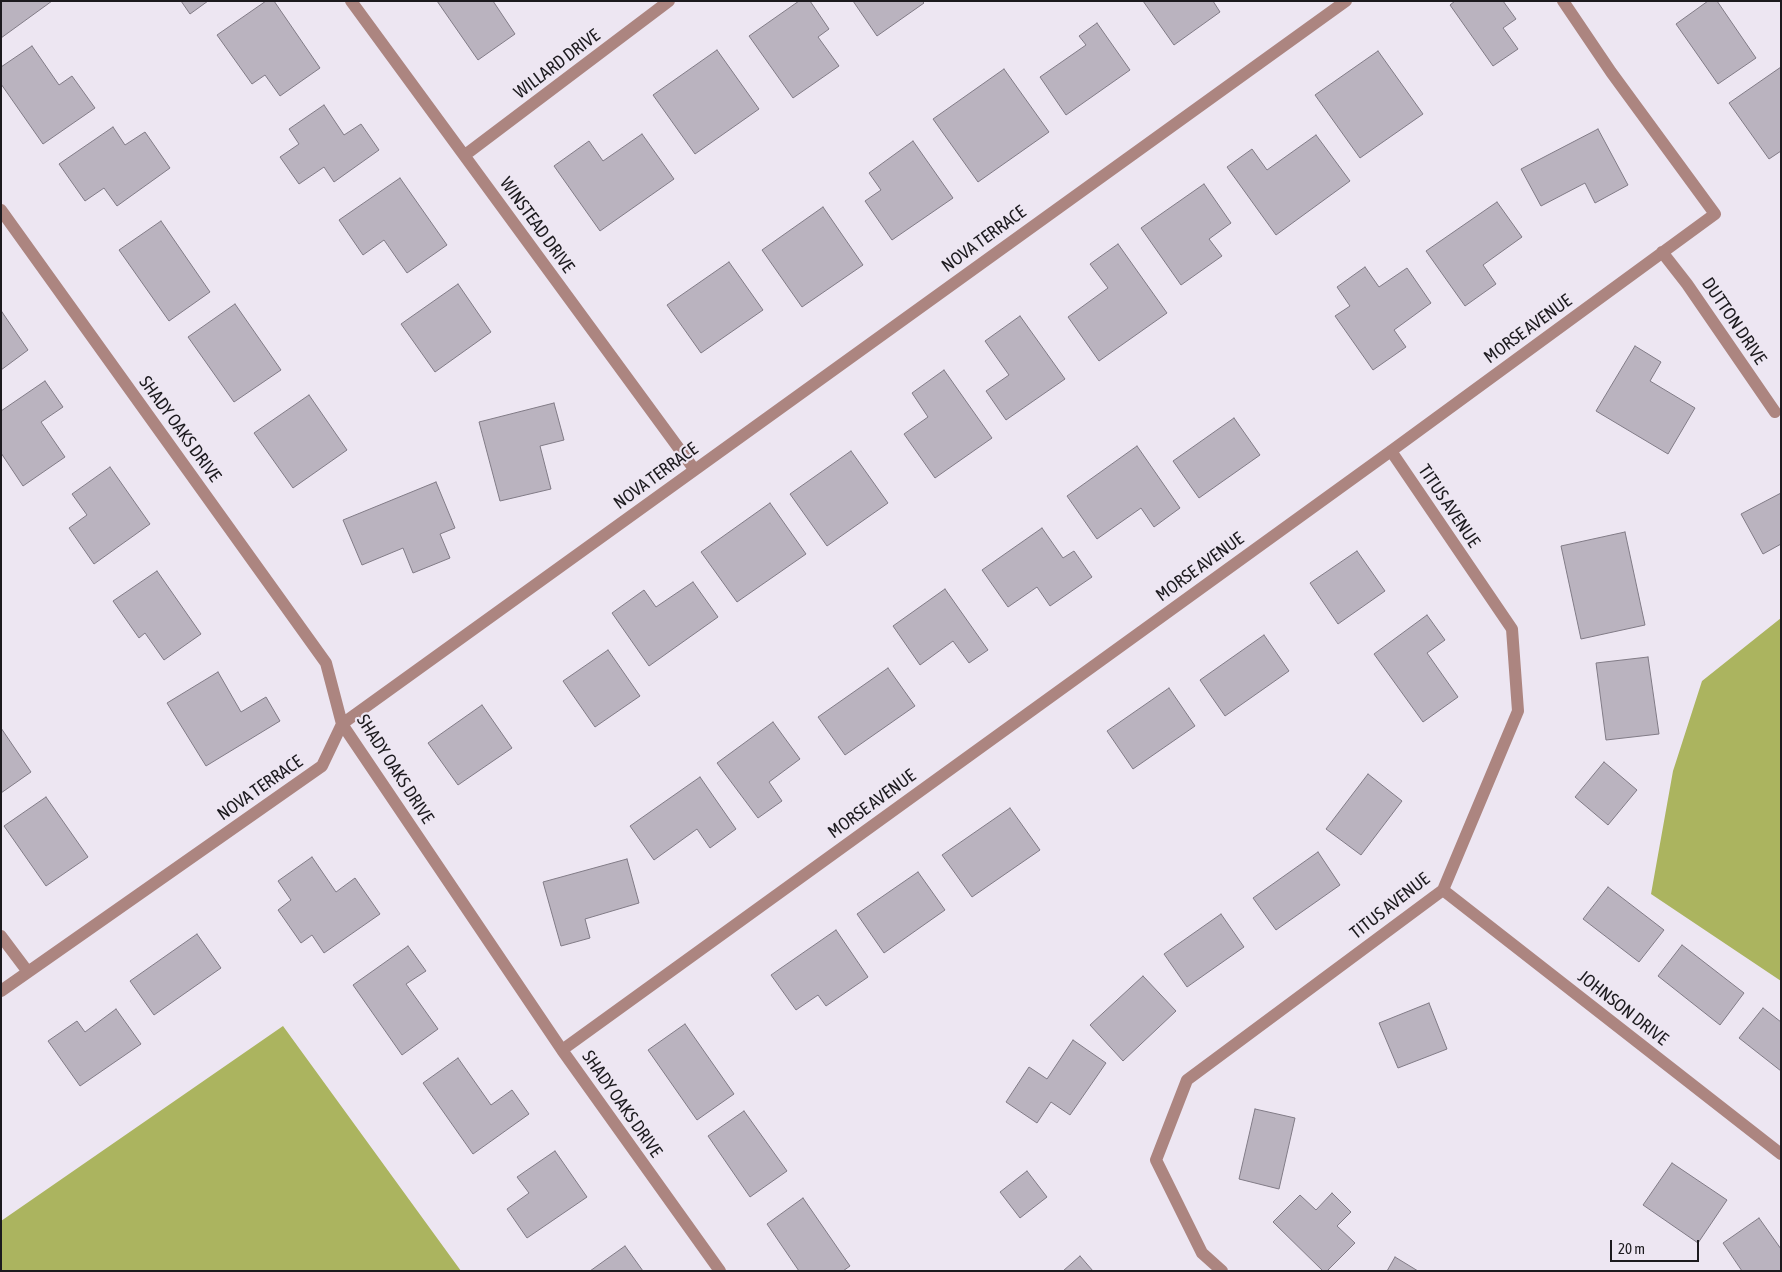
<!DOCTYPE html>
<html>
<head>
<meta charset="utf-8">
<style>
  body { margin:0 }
  #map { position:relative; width:1782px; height:1272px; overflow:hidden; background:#ede6f2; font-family:"Asap Condensed",sans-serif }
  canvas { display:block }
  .frame { position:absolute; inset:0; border:2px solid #1c1a1e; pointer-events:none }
  .scale { position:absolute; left:1610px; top:1240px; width:89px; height:22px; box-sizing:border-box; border:2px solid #1c1a1e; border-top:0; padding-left:6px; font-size:15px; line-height:18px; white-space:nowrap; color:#1c1a1e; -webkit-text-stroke:4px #ede6f2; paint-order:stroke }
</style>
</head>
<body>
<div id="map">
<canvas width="1782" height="1272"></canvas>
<div class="frame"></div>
<div class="scale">20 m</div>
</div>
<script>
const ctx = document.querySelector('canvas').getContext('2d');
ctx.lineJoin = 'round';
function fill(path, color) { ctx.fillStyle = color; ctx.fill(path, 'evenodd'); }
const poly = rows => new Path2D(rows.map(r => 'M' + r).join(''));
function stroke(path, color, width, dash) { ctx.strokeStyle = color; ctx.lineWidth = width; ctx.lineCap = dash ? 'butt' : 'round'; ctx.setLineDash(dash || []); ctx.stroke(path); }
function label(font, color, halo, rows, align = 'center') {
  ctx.font = font + ' "Asap Condensed",sans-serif'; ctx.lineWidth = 4.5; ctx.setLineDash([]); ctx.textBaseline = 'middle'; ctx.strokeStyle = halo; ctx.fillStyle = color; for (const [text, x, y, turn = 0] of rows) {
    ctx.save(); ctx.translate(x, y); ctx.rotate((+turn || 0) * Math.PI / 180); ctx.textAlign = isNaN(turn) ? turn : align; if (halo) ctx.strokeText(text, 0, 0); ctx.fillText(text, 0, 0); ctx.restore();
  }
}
fill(poly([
  [1781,618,1781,981,1651,894,1673,771,1702,681],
  [283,1026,461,1271,1,1271,1,1221]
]), '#abb45f');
const building = poly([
  [1,1,52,1,1,38,1,1],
  [181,1,208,1,190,14,181,1],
  [266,1,274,1,320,68,280,96,265,75,252,84,217,35,266,1],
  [437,1,493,1,515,34,478,60,437,1],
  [799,1,810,1,829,29,818,37,839,66,793,98,749,36,799,1],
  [853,1,922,1,924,3,877,36,853,1],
  [1143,1,1213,1,1220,12,1174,45,1143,1],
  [1455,1,1503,1,1516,19,1503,28,1518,49,1493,66,1450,5,1455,1],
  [1708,1,1717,1,1756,58,1718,84,1676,24,1708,1],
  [1097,23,1130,70,1066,115,1040,77,1086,45,1079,36,1097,23],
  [32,46,59,85,72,76,95,108,43,144,1,84,1,67,32,46],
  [717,50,759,109,695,154,653,95,717,50],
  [1378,51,1423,114,1360,158,1315,95,1378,51],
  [1781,67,1781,151,1769,159,1729,103,1781,67],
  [1004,69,1049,132,978,182,933,119,1004,69],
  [324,105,344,135,361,124,379,150,334,182,324,167,299,184,280,157,299,144,289,129,324,105],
  [113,127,125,145,145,132,170,168,117,206,104,188,85,201,59,164,113,127],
  [1598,129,1628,185,1595,203,1585,183,1541,206,1521,169,1598,129],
  [642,134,674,179,600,231,554,166,589,141,603,161,642,134],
  [1316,135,1350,181,1276,235,1227,167,1252,149,1267,170,1316,135],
  [913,141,953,198,892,240,865,201,881,190,869,173,913,141],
  [400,178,447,245,407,273,384,240,363,255,339,220,400,178],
  [1204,184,1231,223,1209,239,1222,256,1181,285,1141,228,1204,184],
  [1497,202,1522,237,1483,265,1496,284,1465,306,1426,251,1497,202],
  [823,207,863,265,802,307,762,250,823,207],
  [161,221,210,292,169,321,119,250,161,221],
  [1118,244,1167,313,1099,361,1068,317,1108,288,1090,264,1118,244],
  [729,262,763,310,701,353,667,305,729,262],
  [1365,267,1379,287,1407,268,1431,303,1394,330,1406,347,1373,370,1335,316,1350,306,1337,287,1365,267],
  [458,284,491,332,435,372,401,324,458,284],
  [235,304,281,370,234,402,188,337,235,304],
  [2,312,28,350,1,370,1,312,2,312],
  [1020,316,1065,379,1006,420,986,391,1009,375,985,341,1020,316],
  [1635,346,1661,362,1650,381,1695,408,1668,454,1596,411,1635,346],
  [944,370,992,438,935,478,904,434,928,417,912,393,944,370],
  [45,381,63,407,41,422,65,457,23,486,1,453,1,411,45,381],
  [309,395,347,450,293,488,254,433,309,395],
  [554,403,564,440,540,446,551,489,500,501,479,422,554,403],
  [1234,418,1260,455,1199,498,1173,461,1234,418],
  [1137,446,1180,508,1154,527,1141,508,1097,539,1067,496,1137,446],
  [851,451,888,503,827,546,790,494,851,451],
  [110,467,150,524,94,564,69,528,87,515,72,494,110,467],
  [436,482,455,528,440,534,450,558,413,573,403,548,362,565,343,520,436,482],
  [1781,493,1781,544,1763,554,1741,514,1781,493],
  [770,503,806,554,737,602,701,552,770,503],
  [1042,528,1063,558,1074,551,1092,577,1050,606,1037,587,1008,607,982,570,1042,528],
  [1625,532,1645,625,1581,639,1561,546,1625,532],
  [1357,551,1385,591,1338,624,1310,583,1357,551],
  [157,571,201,634,164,660,145,633,139,638,113,601,157,571],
  [693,582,718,617,649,666,612,613,644,590,656,607,693,582],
  [945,589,988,650,969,663,953,641,920,665,893,626,945,589],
  [1427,615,1445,640,1427,653,1458,697,1423,722,1374,654,1427,615],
  [1264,635,1289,671,1225,716,1200,680,1264,635],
  [608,650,640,696,595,727,563,681,608,650],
  [1648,657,1659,734,1606,740,1596,663,1648,657],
  [888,668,915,706,845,755,818,717,888,668],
  [218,672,241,712,266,697,280,721,206,766,167,703,218,672],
  [1169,688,1195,726,1133,769,1107,731,1169,688],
  [482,705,512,748,458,785,428,743,482,705],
  [773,722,800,759,769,782,782,801,758,818,717,763,773,722],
  [1,728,31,772,1,793,1,728],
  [1604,762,1637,790,1608,825,1575,797,1604,762],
  [1368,774,1402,801,1361,855,1326,829,1368,774],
  [700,777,736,829,710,848,697,829,654,860,630,826,700,777],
  [46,797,88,857,46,886,4,826,46,797],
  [1010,808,1040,850,972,897,942,855,1010,808],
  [1318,852,1340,885,1276,930,1253,898,1318,852],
  [312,857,336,892,355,878,380,914,324,953,312,935,301,943,278,910,291,900,278,881,312,857],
  [627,859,639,903,585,919,590,938,561,946,543,882,627,859],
  [918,872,945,910,884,953,857,914,918,872],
  [1608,887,1664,930,1639,962,1583,919,1608,887],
  [1221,914,1244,947,1187,987,1164,954,1221,914],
  [836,930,868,977,826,1006,818,995,796,1010,771,975,836,930],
  [197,934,221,968,154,1015,130,981,197,934],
  [1682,945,1744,993,1720,1025,1658,976,1682,945],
  [408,946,426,971,406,984,438,1029,402,1055,353,985,408,946],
  [1143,976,1176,1011,1123,1061,1090,1025,1143,976],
  [1429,1003,1447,1049,1398,1068,1379,1023,1429,1003],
  [1763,1008,1781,1022,1781,1071,1739,1038,1763,1008],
  [116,1009,141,1044,80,1086,48,1041,77,1021,85,1032,116,1009],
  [685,1024,734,1094,697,1120,648,1050,685,1024],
  [1073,1040,1106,1063,1070,1115,1051,1102,1037,1123,1006,1102,1029,1067,1047,1079,1073,1040],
  [458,1058,491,1105,512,1090,529,1114,473,1154,423,1083,458,1058],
  [1255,1109,1295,1118,1279,1189,1239,1179,1255,1109],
  [744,1111,787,1171,750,1197,708,1136,744,1111],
  [555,1151,587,1197,527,1238,507,1209,529,1193,517,1177,555,1151],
  [1672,1163,1727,1200,1698,1243,1643,1205,1672,1163],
  [1027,1171,1047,1197,1020,1218,1000,1192,1027,1171],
  [1332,1193,1351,1212,1337,1226,1355,1243,1327,1271,1323,1271,1273,1222,1300,1195,1316,1210,1332,1193],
  [803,1198,850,1266,843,1271,799,1271,767,1224,803,1198],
  [1759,1218,1781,1249,1781,1271,1742,1271,1723,1243,1759,1218],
  [625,1246,643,1271,590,1271,625,1246],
  [1080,1256,1093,1271,1063,1271,1080,1256],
  [1395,1257,1418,1271,1387,1271,1395,1257]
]);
fill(building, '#bab3bf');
stroke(building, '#817b86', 1);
stroke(poly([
  [351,1,694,469],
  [465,155,669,1],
  [1,210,326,663,342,724,562,1050,720,1271],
  [1662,252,1687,284,1775,412],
  [1443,890,1781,1154],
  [1,936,28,972],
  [1,991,322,766,342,724,1346,1],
  [562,1050,1391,451,1715,214,1611,72,1563,1],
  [1222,1271,1202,1253,1156,1160,1187,1080,1443,890,1518,711,1512,629,1391,451]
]), '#ac8580', 12);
label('18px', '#1c1a1e', '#ede6f2', [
  ["WILLARD DRIVE",557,64,-37],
  ["WINSTEAD DRIVE",537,225,54],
  ["NOVA TERRACE",984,239,-36],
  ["DUTTON DRIVE",1734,321,56],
  ["MORSE AVENUE",1528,329,-36],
  ["SHADY OAKS DRIVE",180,429,54],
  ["NOVA TERRACE",656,476,-36],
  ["TITUS AVENUE",1449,506,56],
  ["MORSE AVENUE",1200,567,-36],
  ["SHADY OAKS DRIVE",395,769,57],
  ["NOVA TERRACE",260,788,-35],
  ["MORSE AVENUE",872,804,-36],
  ["TITUS AVENUE",1390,906,-38],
  ["JOHNSON DRIVE",1623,1008,38],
  ["SHADY OAKS DRIVE",622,1104,55]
]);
</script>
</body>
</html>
